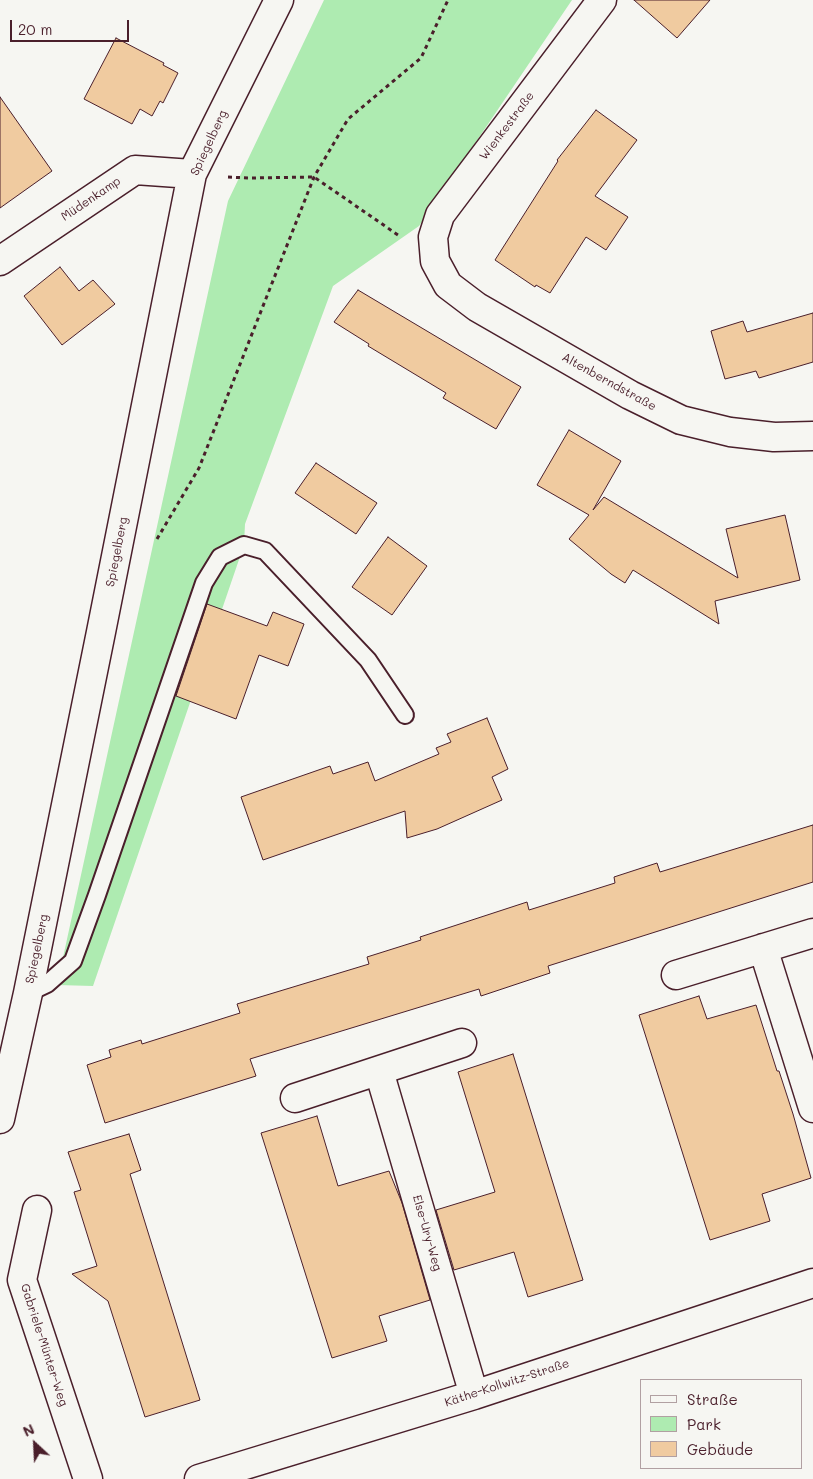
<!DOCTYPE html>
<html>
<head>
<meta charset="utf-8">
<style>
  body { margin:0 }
  #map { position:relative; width:813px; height:1479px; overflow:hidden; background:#f6f6f2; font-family:Mali,sans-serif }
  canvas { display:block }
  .legend { position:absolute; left:640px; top:1379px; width:162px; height:90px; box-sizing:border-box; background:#f6f6f2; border:1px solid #b1a0a2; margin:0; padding:6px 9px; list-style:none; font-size:15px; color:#4a1f2b }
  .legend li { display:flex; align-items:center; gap:10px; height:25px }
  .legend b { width:25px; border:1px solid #b1a0a2 }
  .north { position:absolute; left:10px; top:1419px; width:50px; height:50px; -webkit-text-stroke:4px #f6f6f2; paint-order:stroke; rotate:335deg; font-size:14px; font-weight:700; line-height:20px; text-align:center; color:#4a1f2b }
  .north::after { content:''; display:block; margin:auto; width:18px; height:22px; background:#4a1f2b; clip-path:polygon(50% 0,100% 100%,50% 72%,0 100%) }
  .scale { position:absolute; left:10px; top:20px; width:119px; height:22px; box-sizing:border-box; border:2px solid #4a1f2b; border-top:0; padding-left:6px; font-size:15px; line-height:18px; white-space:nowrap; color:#4a1f2b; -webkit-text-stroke:4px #f6f6f2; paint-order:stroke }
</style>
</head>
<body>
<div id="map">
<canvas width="813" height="1479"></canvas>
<ul class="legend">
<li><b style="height:6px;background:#f6f6f2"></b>Straße</li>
<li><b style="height:14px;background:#aeebb1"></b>Park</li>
<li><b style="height:14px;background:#f0cba0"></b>Gebäude</li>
</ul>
<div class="north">N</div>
<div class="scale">20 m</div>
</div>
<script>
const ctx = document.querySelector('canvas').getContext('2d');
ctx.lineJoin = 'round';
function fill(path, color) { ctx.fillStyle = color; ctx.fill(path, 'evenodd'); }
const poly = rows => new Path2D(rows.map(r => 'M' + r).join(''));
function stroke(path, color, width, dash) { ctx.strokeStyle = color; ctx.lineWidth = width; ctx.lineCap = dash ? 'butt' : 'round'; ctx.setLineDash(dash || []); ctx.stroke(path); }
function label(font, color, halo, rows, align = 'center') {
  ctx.font = font + ' Mali,sans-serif'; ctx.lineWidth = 4; ctx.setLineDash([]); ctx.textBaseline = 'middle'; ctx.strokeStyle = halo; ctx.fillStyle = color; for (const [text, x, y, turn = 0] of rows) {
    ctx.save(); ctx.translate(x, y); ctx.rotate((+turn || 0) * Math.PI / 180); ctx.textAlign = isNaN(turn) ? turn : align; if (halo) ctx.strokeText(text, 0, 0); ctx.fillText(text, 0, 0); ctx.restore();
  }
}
fill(poly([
  [324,0,572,0,419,226,333,286,245,524,244,545,93,986,57,985,228,201]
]), '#aeebb1');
const building = poly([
  [634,0,710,0,677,38,634,0],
  [116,38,164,63,163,65,178,73,163,103,160,101,152,116,140,109,132,124,84,99,116,38],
  [0,97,52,171,0,208,0,97],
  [596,110,637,140,595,196,628,217,606,250,586,237,550,293,536,285,535,287,495,260,558,161,557,160,596,110],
  [60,267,79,291,93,280,115,304,62,345,24,296,60,267],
  [358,290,521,387,496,429,443,398,446,393,368,346,369,344,334,322,358,290],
  [813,313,813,362,759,378,756,371,725,379,711,331,743,321,747,332,813,313],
  [569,430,621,461,593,510,604,497,738,578,726,529,785,515,800,580,715,601,719,624,633,570,625,583,611,574,569,539,589,515,537,485,569,430],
  [316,463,377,503,356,534,295,493,316,463],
  [388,537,427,566,392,615,352,587,388,537],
  [207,604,267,626,273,612,304,624,288,666,259,655,236,719,176,696,207,604],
  [487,718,508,769,492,777,502,800,437,829,407,838,405,811,263,860,241,797,330,766,333,774,368,762,375,781,439,754,436,748,451,742,447,734,487,718],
  [813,825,813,882,548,966,550,973,481,996,479,989,250,1059,256,1076,105,1123,87,1065,111,1057,109,1050,141,1040,142,1044,240,1013,237,1004,369,964,367,957,421,940,420,937,527,902,529,910,615,883,614,877,657,863,660,872,813,825],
  [699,996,707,1019,756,1005,777,1071,779,1071,793,1114,811,1178,762,1194,770,1221,710,1240,639,1015,699,996],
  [513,1054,583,1280,528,1297,514,1252,454,1270,436,1210,495,1192,458,1072,513,1054],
  [317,1116,338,1186,389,1171,402,1203,430,1300,379,1316,387,1341,332,1358,261,1133,317,1116],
  [129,1134,141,1170,130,1174,200,1400,145,1417,108,1301,72,1274,97,1266,74,1192,81,1190,68,1152,129,1134]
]);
fill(building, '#f0cba0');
stroke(building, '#4a1f2b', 1);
const service = poly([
  [28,993,47,984,73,961,97,895,204,583,220,557,244,545,265,551,368,660,405,715]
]);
const minor = poly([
  [602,0,440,215,433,237,435,261,448,285,477,307,630,395,681,420,730,432,774,437,813,436],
  [0,261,135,170,192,174],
  [763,948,813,1108],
  [676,975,813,933],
  [379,1071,474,1395],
  [295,1098,462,1043],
  [0,1119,28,993,101,632,192,174,279,0],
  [37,1210,22,1280,88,1479],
  [199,1479,474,1395,813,1283]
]);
stroke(service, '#4a1f2b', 20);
stroke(minor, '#4a1f2b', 31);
stroke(poly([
  [228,177,248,178,314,177,398,235],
  [157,539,199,468,314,177,348,119,421,58,448,0]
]), '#4a1f2b', 3, [4, 4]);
stroke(service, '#f6f6f2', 16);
stroke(minor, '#f6f6f2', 28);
label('12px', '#4a1f2b', '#f6f6f2', [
  ["Wienkestraße",507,126,-53],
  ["Spiegelberg",209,143,-65],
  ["Müdenkamp",91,199,-34],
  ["Altenberndstraße",609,382,29],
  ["Spiegelberg",117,552,-79],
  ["Spiegelberg",37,949,-78],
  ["Else-Ury-Weg",427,1233,74],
  ["Gabriele-Münter-Weg",44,1345,72],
  ["Käthe-Kollwitz-Straße",507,1383,-18]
]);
</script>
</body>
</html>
